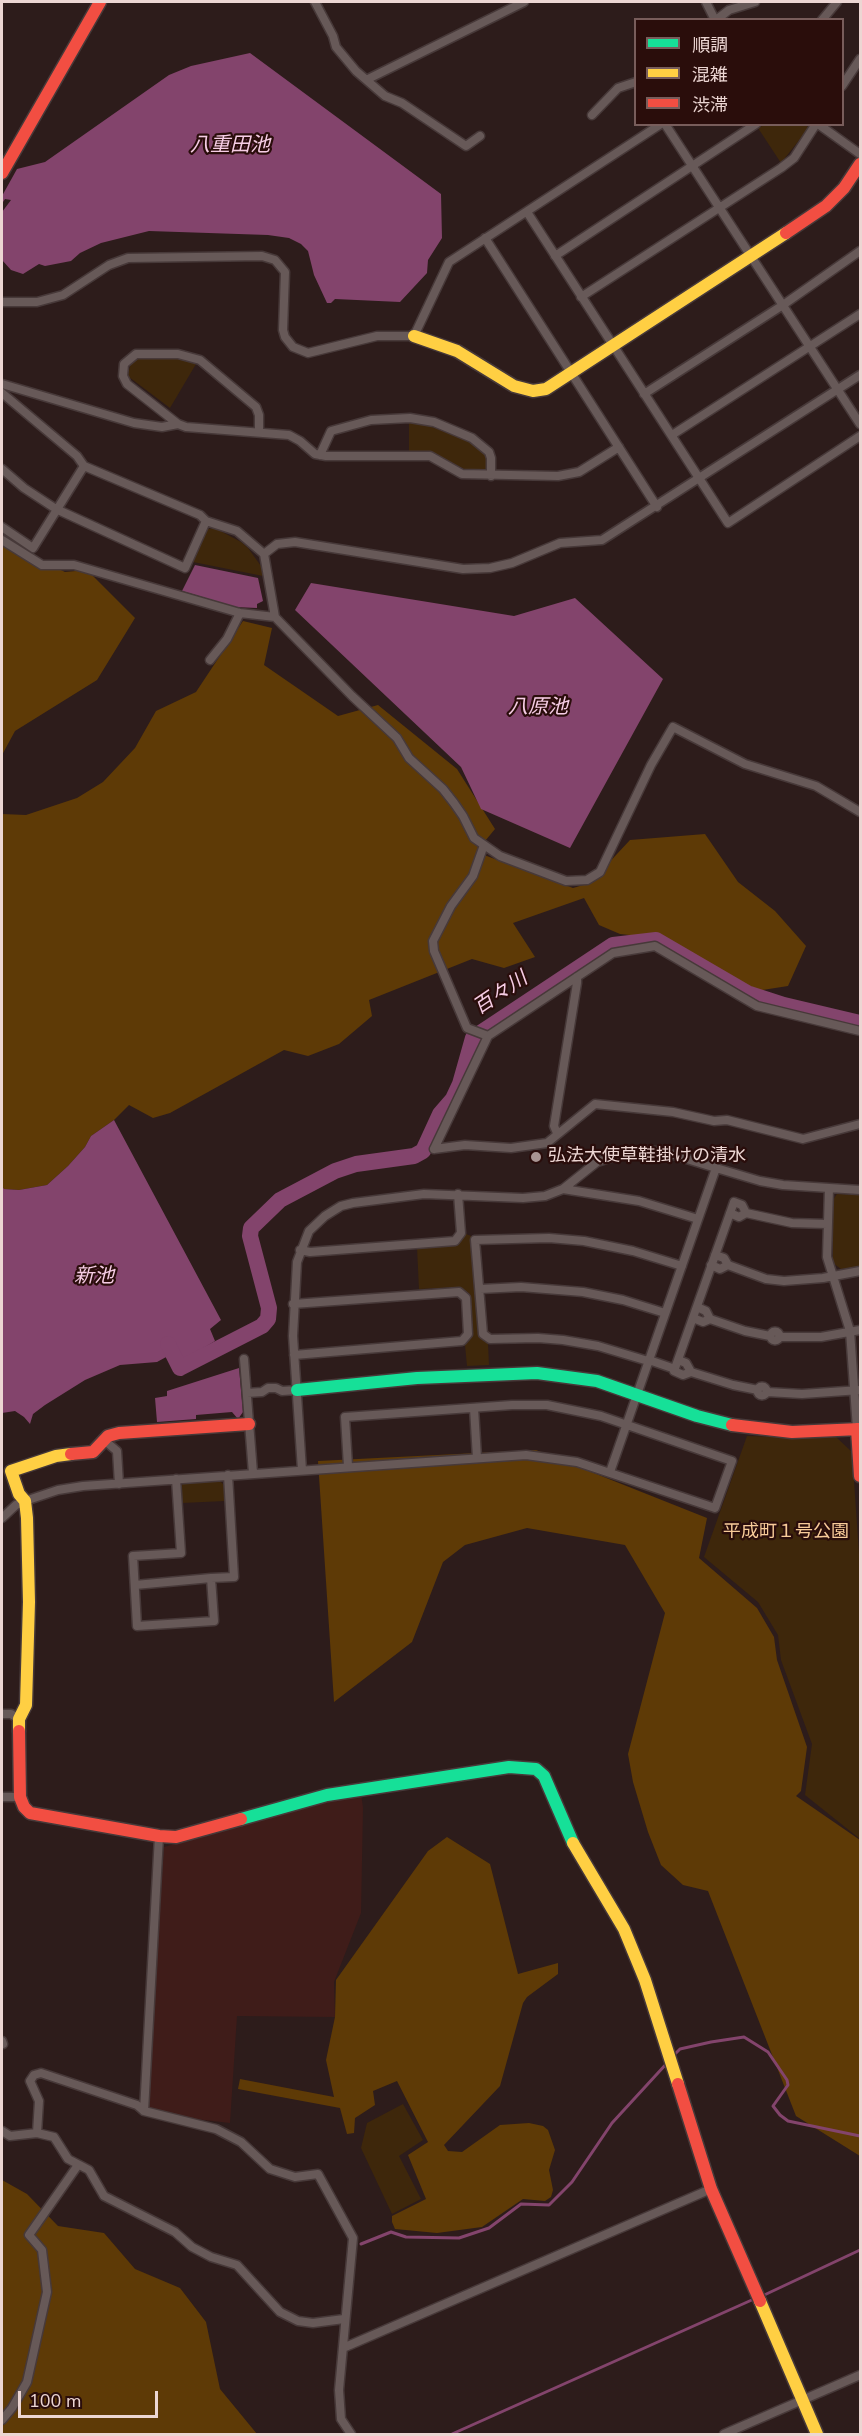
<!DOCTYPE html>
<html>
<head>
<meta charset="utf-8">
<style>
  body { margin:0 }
  #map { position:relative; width:862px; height:2436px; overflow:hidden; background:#2d1c1b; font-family:"Nunito Sans","Noto Sans JP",sans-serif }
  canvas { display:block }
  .frame { position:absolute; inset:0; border:3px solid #ecd6d3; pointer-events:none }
  .legend { position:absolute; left:634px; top:18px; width:210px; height:108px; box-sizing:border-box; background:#2a0d0b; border:2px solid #785d5b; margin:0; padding:8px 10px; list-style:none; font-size:18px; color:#ecd6d3 }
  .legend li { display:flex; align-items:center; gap:12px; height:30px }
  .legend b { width:30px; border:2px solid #785d5b }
  .scale { position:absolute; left:18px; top:2391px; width:140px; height:27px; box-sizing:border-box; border:3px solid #ecd6d3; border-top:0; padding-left:8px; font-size:18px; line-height:21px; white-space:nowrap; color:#ecd6d3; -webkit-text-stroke:4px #2a0d0b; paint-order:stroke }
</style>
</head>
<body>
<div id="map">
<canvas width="862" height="2436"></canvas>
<div class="frame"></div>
<ul class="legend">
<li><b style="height:8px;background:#16e098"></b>順調</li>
<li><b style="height:8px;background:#ffcf43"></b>混雑</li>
<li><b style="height:8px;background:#f24e42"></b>渋滞</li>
</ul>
<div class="scale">100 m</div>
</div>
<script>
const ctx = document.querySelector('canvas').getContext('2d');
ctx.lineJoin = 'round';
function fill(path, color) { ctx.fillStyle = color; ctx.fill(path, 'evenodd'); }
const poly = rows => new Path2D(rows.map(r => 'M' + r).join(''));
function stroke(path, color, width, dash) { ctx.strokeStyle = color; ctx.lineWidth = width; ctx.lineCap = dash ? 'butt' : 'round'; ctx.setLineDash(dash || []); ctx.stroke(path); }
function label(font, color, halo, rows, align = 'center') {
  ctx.font = font + ' "Nunito Sans","Noto Sans JP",sans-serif'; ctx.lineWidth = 4.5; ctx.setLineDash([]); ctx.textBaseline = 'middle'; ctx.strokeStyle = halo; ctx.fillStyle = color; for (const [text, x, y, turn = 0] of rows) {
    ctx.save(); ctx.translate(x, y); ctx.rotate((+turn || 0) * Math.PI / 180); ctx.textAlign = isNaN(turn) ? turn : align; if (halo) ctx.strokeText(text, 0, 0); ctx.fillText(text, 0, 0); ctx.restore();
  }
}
fill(poly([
  [361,1793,363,1808,361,1913,334,1982,335,2017,237,2016,230,2123,186,2118,147,2108,164,1847]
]), '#3f1c19');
fill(poly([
  [807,124,808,129,781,163,758,128,764,125],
  [138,359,182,359,196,364,170,408,129,377,128,374,131,363],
  [409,422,429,426,467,440,483,452,488,459,487,467,482,472,470,472,433,453,409,451],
  [215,528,241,542,248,548,261,566,263,576,193,562,208,529],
  [837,1194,860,1195,860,1267,841,1269,833,1263,833,1200],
  [466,1234,471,1236,479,1336,488,1344,489,1365,467,1366,465,1345,473,1336,470,1294,460,1287,419,1289,417,1247,457,1245],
  [747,1436,813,1438,836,1437,852,1452,860,1568,860,1839,805,1795,812,1744,781,1660,778,1635,758,1602,704,1557],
  [219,1480,224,1485,225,1501,182,1503,181,1486,185,1482],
  [403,2104,423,2140,399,2156,421,2199,392,2214,361,2148,367,2123]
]), '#3e270b');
fill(poly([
  [2,541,65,572,87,570,135,618,97,680,15,731,2,755],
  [243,621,272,628,264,665,338,716,378,705,457,769,495,829,476,852,573,888,590,883,630,840,705,834,738,882,775,911,806,946,788,986,756,991,725,987,659,938,620,934,599,925,584,898,513,923,535,957,504,968,472,959,369,1000,372,1016,339,1044,308,1056,284,1050,170,1113,153,1118,129,1105,114,1120,91,1136,85,1147,68,1166,47,1185,19,1190,4,1189,2,1186,2,814,26,815,77,798,103,782,135,748,156,711,196,692],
  [536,1450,707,1518,699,1558,757,1608,774,1637,777,1660,807,1747,801,1791,796,1796,860,1840,860,2156,796,2116,708,1891,683,1885,661,1865,648,1832,633,1782,628,1754,665,1613,625,1545,527,1528,465,1545,443,1562,412,1642,334,1702,318,1461],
  [447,1837,490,1864,518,1974,558,1963,558,1974,527,1997,523,2003,500,2086,444,2145,448,2151,462,2152,500,2125,529,2123,543,2126,548,2130,555,2150,549,2170,553,2190,551,2197,545,2201,523,2199,482,2227,437,2233,395,2229,392,2222,392,2216,426,2199,408,2155,428,2142,397,2081,373,2091,375,2105,355,2118,354,2133,347,2134,340,2108,238,2089,240,2079,334,2097,326,2060,335,2017,336,1980,428,1851],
  [2,2180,27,2194,58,2226,104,2233,135,2269,180,2288,206,2322,220,2389,257,2434,2,2434]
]), '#5e3a06');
fill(poly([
  [250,53,441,194,442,238,428,260,427,273,400,302,335,299,331,303,327,303,314,275,308,251,301,244,289,238,268,235,149,231,101,243,80,253,71,261,45,266,39,264,23,274,11,270,2,260,2,212,11,200,5,199,3,202,2,196,17,169,45,162,169,75,191,66],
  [195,565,258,578,263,601,257,604,257,608,235,607,182,591],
  [311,583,514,616,575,598,663,679,570,848,481,809,461,767,295,610],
  [114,1120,221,1320,210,1329,215,1341,174,1366,168,1356,157,1362,120,1365,85,1380,45,1405,33,1414,30,1424,24,1417,15,1411,2,1413,2,1186,4,1189,19,1190,47,1185,68,1166,85,1147,91,1136],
  [239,1368,243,1412,238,1419,232,1412,196,1415,196,1419,157,1422,155,1398,167,1396,167,1391]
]), '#83446c');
stroke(poly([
  [672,2057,680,2049,711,2042,744,2037,768,2052,787,2080,788,2085,773,2106,780,2115,788,2121,860,2136],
  [361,2244,391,2232,406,2237,459,2238,489,2228,521,2204,549,2205,572,2182,612,2123,668,2062],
  [760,2297,860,2250],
  [452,2434,754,2299]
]), '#83446c', 3);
stroke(poly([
  [168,1344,180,1368,262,1326,268,1319,269,1308,250,1236,251,1228,280,1200,335,1171,356,1164,414,1156,423,1151,440,1114,453,1099,460,1084,473,1038,613,945,656,940,747,993,784,1005,860,1023]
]), '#83446c', 16);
const street = poly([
  [315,2,333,36,336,47,356,71,385,96,402,103,466,146,480,136],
  [706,2,715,20],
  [716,20,729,10,755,2],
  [822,20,837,2],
  [368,79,524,2],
  [842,86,860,59],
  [592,115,618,88,636,82],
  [665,124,860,424],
  [818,124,860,154],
  [527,212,728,523,860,436],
  [485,238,657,507],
  [555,256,756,124],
  [581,297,781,168,794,158,816,124],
  [2,302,37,302,63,295,109,265,128,258,262,256,275,260,285,272,283,330,285,337,293,347,308,353,377,336,414,336,449,262,661,124],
  [2,384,134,423,162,427,178,424],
  [2,393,77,456,84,466,200,515,206,521,237,531,264,554,275,617],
  [644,394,783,305,860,251],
  [259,432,259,415,256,407,200,360,178,354,136,354,124,364,123,376,127,384,178,424,186,427,289,435,300,441,315,454,326,456,430,456,462,474,558,476,579,472,619,447],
  [672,435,860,314],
  [320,455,331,431,371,420,410,418,434,422,472,438,489,452,491,458,491,476],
  [2,469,24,488,56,509,185,568,206,521],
  [2,527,33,548,84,466],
  [2,540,42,565,74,565,240,613,275,617,352,696,397,738,409,758,443,789,454,803,463,816,474,838,500,856,566,881,587,880,600,872,651,765,673,727,745,764,816,786,860,812],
  [264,554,277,544,295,542,463,569,490,568,512,563,560,543,602,540,860,375],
  [210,660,227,639,240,613],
  [484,845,473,876,451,906,433,941,434,951,467,1028,488,1036],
  [557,1133,554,1126,577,983,577,977],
  [434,1149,488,1036,613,953,655,946,757,1006,860,1031],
  [434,1149,465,1145,511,1148,547,1143,595,1104,673,1112,714,1121,727,1120,803,1139,860,1124],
  [716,1168,760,1181,783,1185,860,1190],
  [829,1188,827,1257,850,1331,857,1429],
  [563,1189,639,1201,698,1219],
  [730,1213,739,1217,746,1213,742,1205,734,1202,674,1371,683,1375,691,1372,733,1385,758,1390],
  [746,1213,792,1223,827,1224],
  [300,1250,310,1252,455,1241,461,1233,458,1194],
  [715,1255,724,1258,728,1265,766,1279,784,1281,823,1278,860,1271],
  [711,1265,720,1269,728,1265],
  [480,1289,521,1287,583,1292,623,1300,665,1313],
  [293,1304,459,1292,466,1298,468,1334,462,1341,294,1355],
  [697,1307,706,1311,710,1319,745,1331,770,1336],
  [693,1318,703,1322,710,1319],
  '770.5 1336a4.5 4.5 0 1 1 9 0a4.5 4.5 0 1 1-9 0Z',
  [779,1337,821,1337,860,1330],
  [244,1359,253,1473],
  [649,1360,675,1369],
  [678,1360,686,1363,691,1372],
  [648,1361,598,1346,563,1340,538,1338,490,1339,483,1334,475,1240,549,1238,584,1241,633,1251,682,1266],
  '757.5 1391a4.5 4.5 0 1 1 9 0a4.5 4.5 0 1 1-9 0Z',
  [767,1392,802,1394,860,1390],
  [247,1393,262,1392,268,1388,276,1388,282,1391,297,1390],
  [474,1408,477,1458],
  [104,1440,117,1451,119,1484],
  [302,1470,293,1336,297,1262,309,1231,325,1216,341,1206,353,1203,424,1194,523,1198,545,1196,563,1189,597,1162,632,1151,661,1151,716,1168,610,1472],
  [176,1479,181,1553,133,1556,137,1626,214,1621,211,1578,234,1577,228,1475],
  [2,1518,16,1505,25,1501,58,1490,83,1486,526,1455,577,1462,715,1508,732,1461,601,1416,547,1405,512,1405,345,1417,348,1466],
  [135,1585,211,1578],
  [2,1714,11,1714,19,1719],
  [2,1797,20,1797],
  [2,2041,3,2044],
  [144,2111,159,1836],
  [2,2131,10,2136,37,2133,54,2137,68,2159,89,2170,104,2196,175,2232,192,2247,211,2257,237,2265,280,2312,298,2321,313,2323,344,2319],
  [37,2133,39,2101,30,2081,34,2075,41,2073,137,2105,144,2111,216,2129,241,2142,270,2169,295,2177,318,2174,353,2238,339,2390,341,2419,351,2434],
  [343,2348,711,2189],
  [2,2420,12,2408,27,2382,47,2292,42,2250,29,2235,78,2165],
  [724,2434,860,2375]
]);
const fast = poly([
  [297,1390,417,1378,537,1373,597,1381,697,1416,732,1425],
  [241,1819,327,1795,509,1767,536,1769,544,1776,573,1843]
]);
const slow = poly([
  [414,336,457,351,514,386,533,391,546,389,786,233],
  [19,1731,19,1719,26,1705,29,1602,27,1518,25,1501,19,1494,11,1471,56,1456,71,1454],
  [573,1843,624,1929,645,1980,678,2084],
  [760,2301,817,2434]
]);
const jam = poly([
  [2,173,100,2],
  [786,233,826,206,844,188,860,164],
  [732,1425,792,1432,860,1429],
  [857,1429,860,1476],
  [71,1454,93,1452,108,1436,119,1433,249,1424],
  [19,1731,20,1797,24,1807,30,1813,159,1836,176,1837,241,1819],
  [678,2084,711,2189,760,2301]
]);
stroke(street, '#473939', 11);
stroke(fast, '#473939', 15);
stroke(slow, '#473939', 15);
stroke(jam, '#473939', 15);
stroke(street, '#675958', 8);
stroke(fast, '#16e098', 12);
stroke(slow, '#ffcf43', 12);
stroke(jam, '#f24e42', 12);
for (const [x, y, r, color] of [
  [536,1157,6,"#a99593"]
]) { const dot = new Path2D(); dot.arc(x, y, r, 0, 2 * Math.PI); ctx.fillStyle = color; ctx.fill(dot); stroke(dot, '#2a0d0b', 2); }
label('18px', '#ecd6d3', '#2a0d0b', [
  ["弘法大使草鞋掛けの清水",548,1157]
], 'left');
label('18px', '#f8cb99', '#2a0d0b', [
  ["平成町１号公園",786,1533]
]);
label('italic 20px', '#f6cde5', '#2a0d0b', [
  ["八重田池",230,146],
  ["八原池",538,708],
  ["百々川",501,994,-34],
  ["新池",94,1277]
]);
</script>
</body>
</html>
